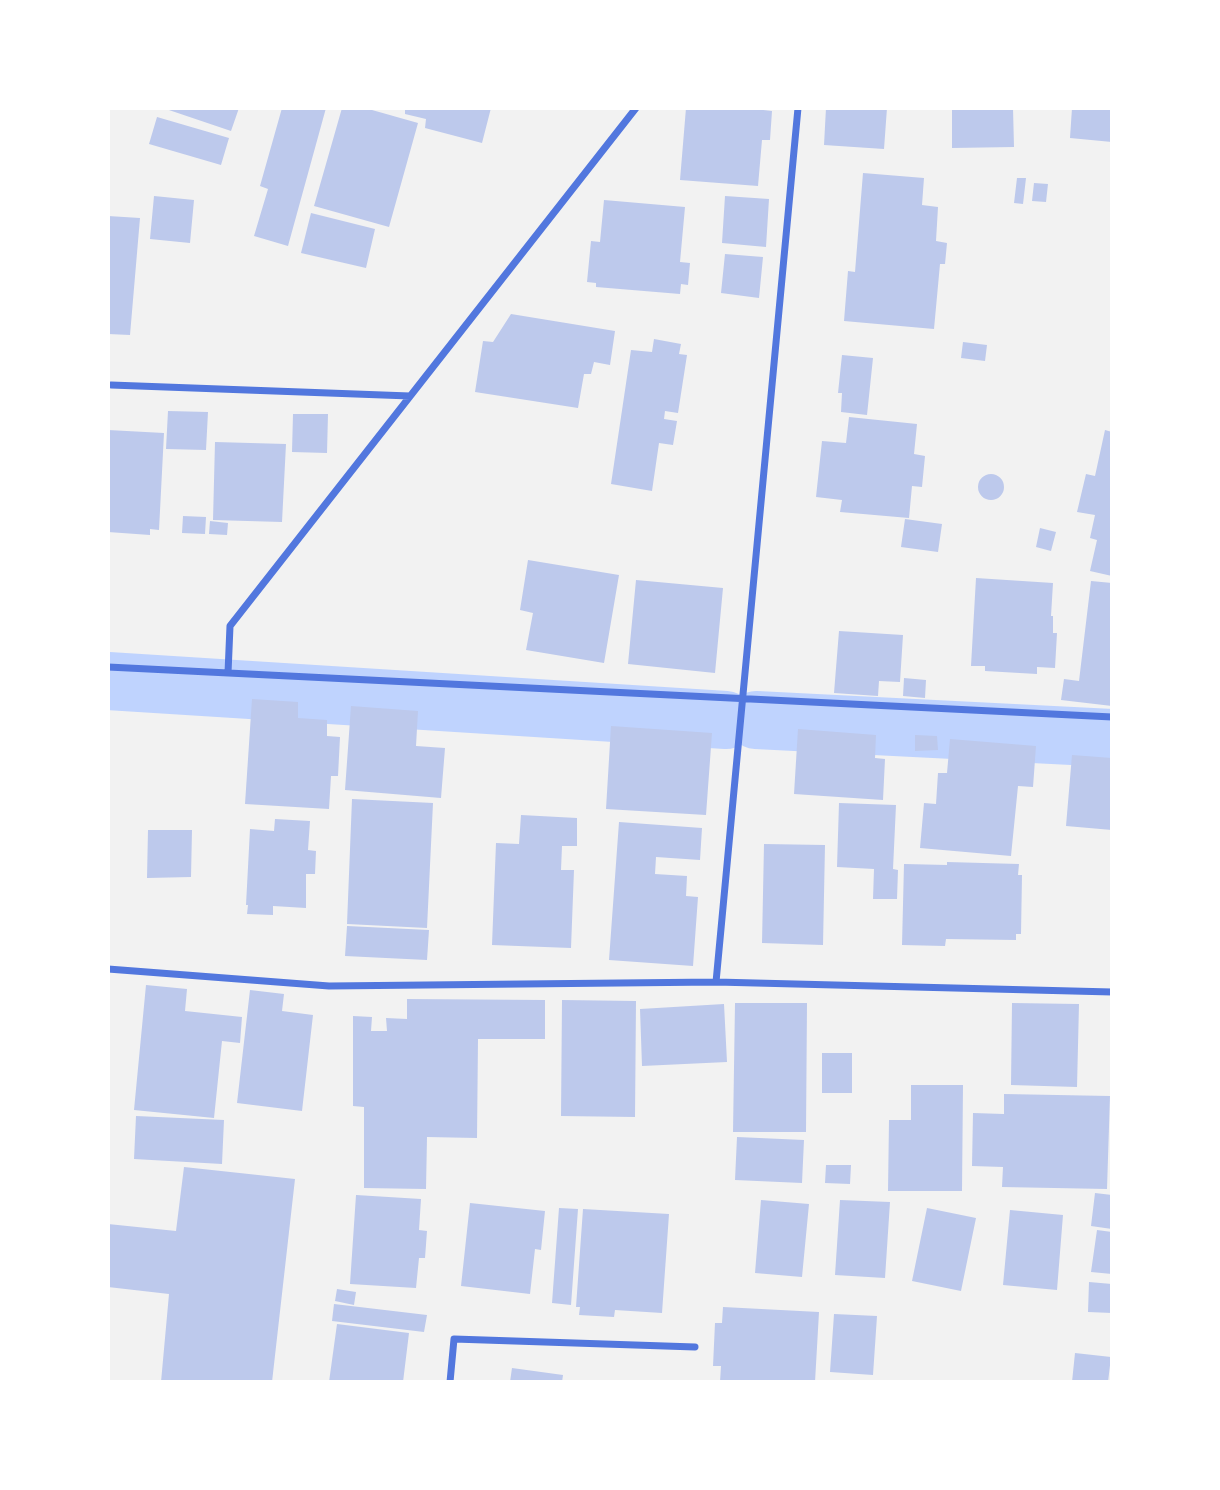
<!DOCTYPE html>
<html>
<head>
<meta charset="utf-8">
<style>
  body { margin:0 }
  #map { position:relative; width:1220px; height:1490px; overflow:hidden; background:#f2f2f2; font-family:"Titillium Web",sans-serif }
  canvas { display:block }
  .frame { position:absolute; inset:0; border:110px solid #fff; pointer-events:none }
</style>
</head>
<body>
<div id="map">
<canvas width="1220" height="1490"></canvas>
<div class="frame"></div>
</div>
<script>
const ctx = document.querySelector('canvas').getContext('2d');
ctx.lineJoin = 'round';
const poly = rows => new Path2D(rows.map(r => 'M' + r).join(''));
function stroke(path, color, width, dash) { ctx.strokeStyle = color; ctx.lineWidth = width; ctx.lineCap = dash ? 'butt' : 'round'; ctx.setLineDash(dash || []); ctx.stroke(path); }
function fill(path, color) { ctx.fillStyle = color; ctx.fill(path, 'evenodd'); }
stroke(poly([
  [108,681,726,720],
  [756,720,1112,738]
]), '#bfd3fe', 58);
fill(poly([
  [163,108,239,108,231,131],
  [282,108,326,108,288,246,254,236,268,189,260,186],
  [342,108,365,108,418,123,389,227,314,206],
  [405,108,491,108,482,143,425,128,426,119,405,114],
  [686,108,746,108,772,111,770,140,762,140,758,186,680,180],
  [826,108,887,108,884,149,824,145],
  [952,108,1013,108,1014,147,952,148],
  [1072,108,1112,108,1112,142,1070,138],
  [157,117,229,138,221,165,149,144],
  [863,173,924,178,922,205,938,207,936,241,947,243,945,264,940,264,934,329,844,321,848,271,855,272],
  [1017,178,1026,178,1023,204,1014,203],
  [1034,183,1048,184,1046,202,1032,201],
  [154,196,194,200,190,243,150,239],
  [725,196,769,199,766,247,722,243],
  [604,200,685,207,680,262,690,263,688,285,681,284,680,294,596,287,596,283,587,282,591,241,600,242],
  [311,213,375,229,366,268,301,253],
  [108,216,140,218,130,335,108,334],
  [725,254,763,257,759,298,721,293],
  [511,314,615,331,610,365,594,362,591,374,584,374,578,408,475,392,483,341,493,342],
  [654,339,681,344,679,354,687,355,678,413,665,411,664,419,677,421,673,445,659,443,652,491,611,484,631,350,652,352],
  [963,342,987,345,985,361,961,358],
  [842,355,873,358,867,415,841,412,842,393,838,393],
  [168,411,208,412,206,450,166,449],
  [293,414,328,414,327,453,292,452],
  [849,417,917,424,914,454,925,456,922,487,912,486,909,518,840,512,842,500,816,497,822,441,846,443],
  [108,430,164,433,159,530,150,529,150,535,108,532],
  [1105,430,1112,432,1112,576,1090,571,1097,540,1090,538,1095,515,1077,512,1086,474,1095,476],
  [215,442,286,444,282,522,213,520],
  '978 487a13 13 0 1 1 26 0a13 13 0 1 1-26 0Z',
  [183,516,206,517,205,534,182,533],
  [905,519,942,524,938,552,901,547],
  [210,521,228,523,227,535,209,534],
  [1040,528,1056,532,1051,551,1036,547],
  [528,560,619,575,604,663,526,650,533,613,520,610],
  [976,578,1053,583,1051,616,1053,616,1053,633,1057,633,1055,668,1037,667,1037,674,985,671,985,666,971,666],
  [636,580,723,588,715,673,628,664],
  [1091,581,1112,583,1112,706,1061,700,1064,679,1079,681],
  [839,631,903,635,900,682,879,681,878,696,834,693],
  [904,678,926,680,925,698,903,696],
  [252,699,298,702,298,718,327,720,327,736,340,737,338,776,331,776,329,809,245,804],
  [351,706,418,711,416,746,445,748,441,798,345,790],
  [611,726,712,733,706,815,606,809],
  [798,729,876,735,875,758,885,759,883,800,794,794],
  [915,735,937,736,938,750,915,751],
  [950,739,1036,746,1033,787,1018,786,1011,856,920,848,924,803,936,804,938,773,947,773],
  [1072,755,1112,758,1112,830,1066,826],
  [352,799,433,803,427,928,347,924],
  [839,803,896,805,893,869,898,870,897,899,873,899,874,869,837,867],
  [521,815,577,818,577,846,562,846,561,870,574,870,571,948,492,945,496,843,519,844],
  [275,819,310,821,308,850,316,851,315,874,306,874,306,908,273,906,273,915,247,914,248,905,246,905,250,829,274,831],
  [619,822,702,828,700,860,656,857,655,874,687,876,686,896,698,897,693,966,609,960],
  [148,830,192,830,191,877,147,878],
  [764,844,825,845,823,945,762,943],
  [947,862,1019,864,1018,875,1022,875,1021,934,1016,934,1016,940,946,939,945,946,902,945,904,864,947,865],
  [347,926,429,930,427,960,345,956],
  [146,985,187,989,185,1011,242,1017,240,1043,222,1041,214,1118,134,1110],
  [250,990,284,994,282,1011,313,1015,302,1111,237,1103],
  [407,999,545,1000,545,1039,478,1039,477,1138,427,1137,426,1189,364,1188,364,1107,353,1106,353,1016,372,1017,371,1031,387,1031,386,1018,407,1019],
  [562,1000,636,1001,635,1117,561,1116],
  [735,1003,807,1003,806,1132,733,1132],
  [1012,1003,1079,1004,1077,1087,1011,1085],
  [724,1004,727,1062,642,1066,640,1009],
  [822,1053,852,1053,852,1093,822,1093],
  [911,1085,963,1085,962,1191,888,1191,889,1120,911,1120],
  [1004,1094,1110,1096,1107,1189,1002,1187,1003,1167,972,1166,973,1113,1004,1114],
  [136,1116,224,1120,222,1164,134,1159],
  [737,1137,804,1140,802,1183,735,1180],
  [826,1165,851,1165,850,1184,825,1183],
  [184,1167,295,1179,272,1382,161,1382,169,1294,108,1287,108,1224,176,1231],
  [1095,1193,1112,1195,1112,1229,1091,1226],
  [356,1195,421,1199,419,1230,427,1231,425,1258,419,1258,416,1288,350,1284],
  [761,1200,809,1204,802,1277,755,1273],
  [840,1200,890,1202,885,1278,835,1275],
  [470,1203,545,1211,541,1250,535,1249,530,1294,461,1286],
  [559,1208,578,1209,571,1305,552,1303],
  [927,1208,976,1218,961,1291,912,1281],
  [583,1209,669,1214,662,1313,615,1310,614,1317,579,1315,580,1307,576,1307],
  [1010,1210,1063,1215,1057,1290,1003,1285],
  [1097,1230,1112,1232,1112,1274,1091,1272],
  [1089,1282,1112,1284,1112,1313,1088,1312],
  [337,1289,356,1292,354,1305,335,1301],
  [334,1304,427,1315,424,1332,332,1321],
  [723,1307,819,1312,815,1382,720,1382,721,1366,713,1366,715,1323,722,1323],
  [834,1314,877,1316,873,1375,830,1372],
  [337,1324,409,1333,403,1382,329,1382],
  [1075,1353,1111,1357,1108,1382,1072,1382],
  [512,1368,563,1375,562,1382,510,1382]
]), '#bdc9ec');
stroke(poly([
  [111,385,410,396],
  [108,667,1112,717],
  [228,673,230,626,636,108],
  [108,969,329,986,716,982,1112,992],
  [716,982,798,108],
  [450,1382,454,1339,695,1347]
]), '#5277de', 7);
</script>
</body>
</html>
